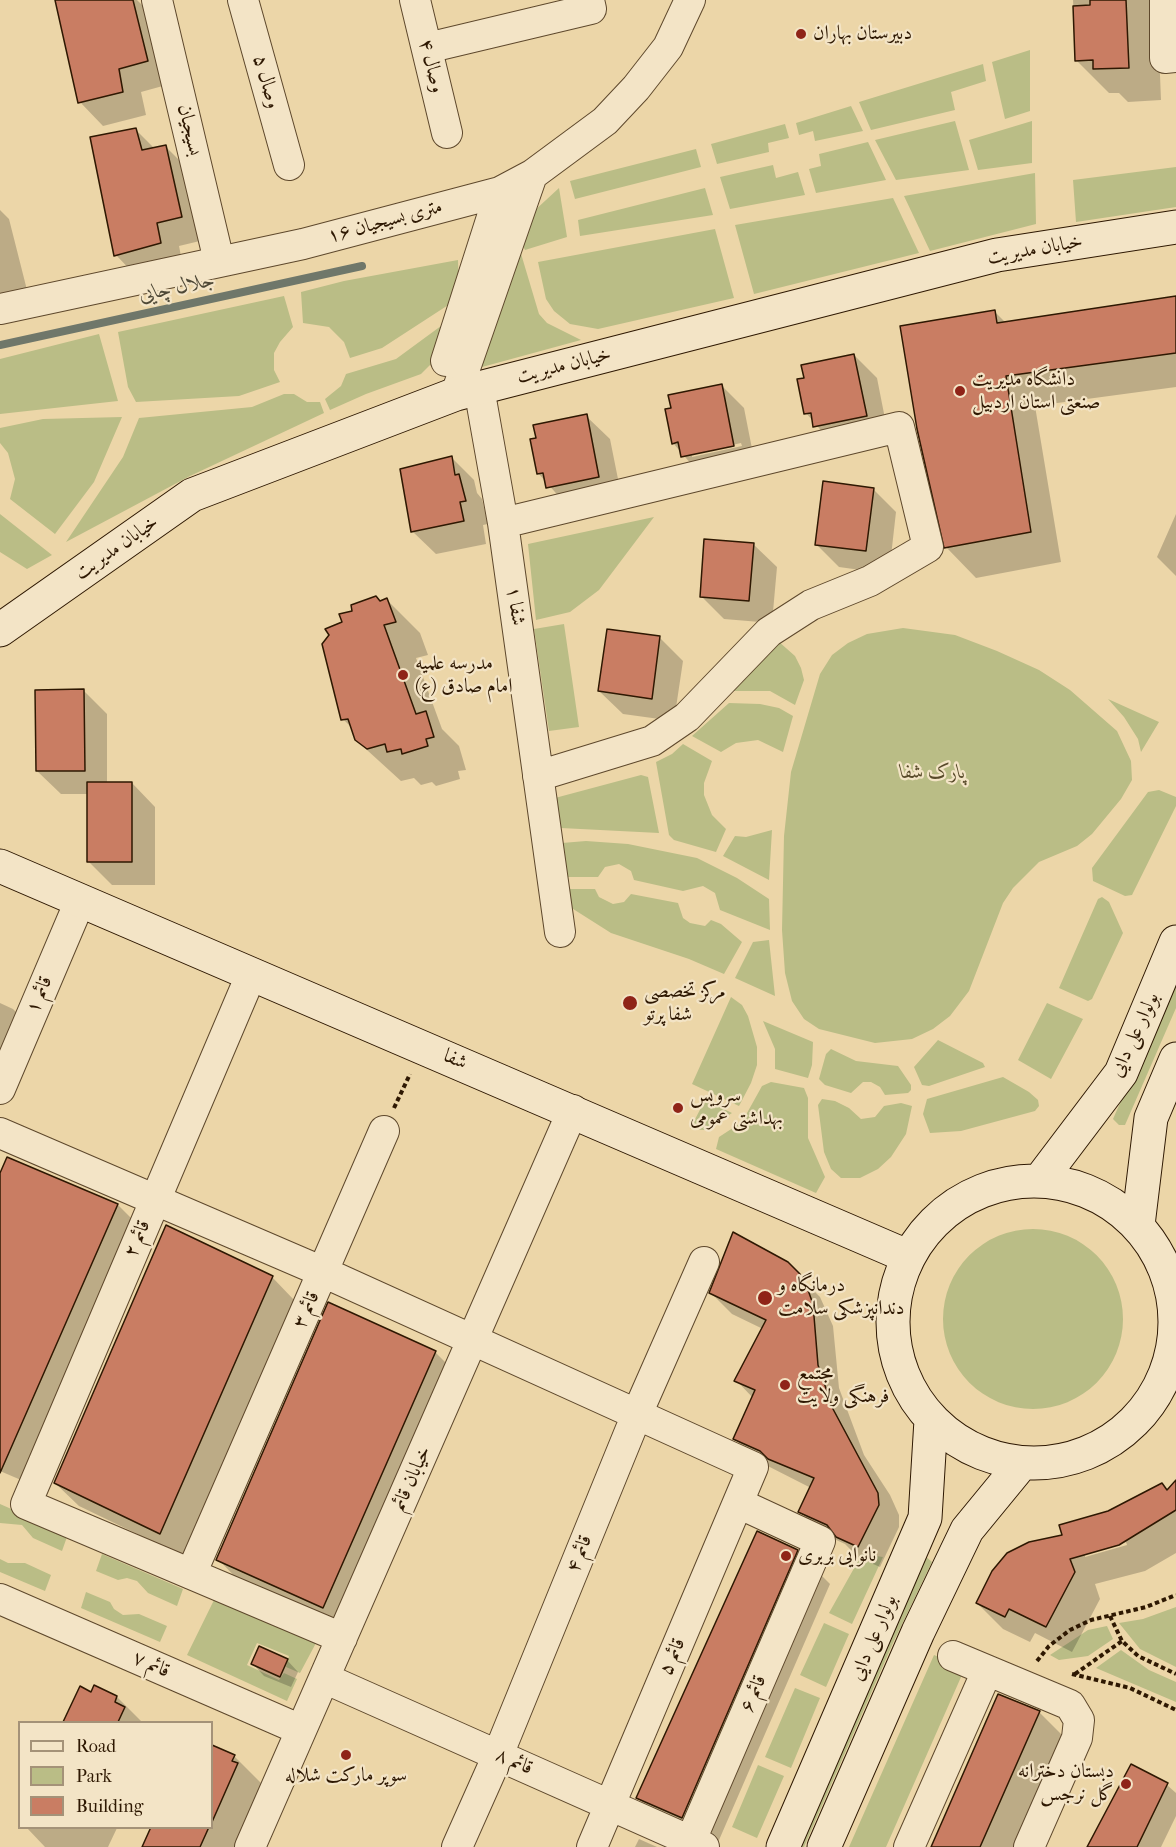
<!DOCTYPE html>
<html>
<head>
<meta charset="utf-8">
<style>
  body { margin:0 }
  #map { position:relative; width:1176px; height:1847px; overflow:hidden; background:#ecd6a8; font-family:"IM FELL French Canon",serif }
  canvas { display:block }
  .legend { position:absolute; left:18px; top:1721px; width:195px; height:108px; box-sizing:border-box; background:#f3e4c6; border:2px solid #a49278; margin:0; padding:8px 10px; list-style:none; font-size:18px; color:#2e1802 }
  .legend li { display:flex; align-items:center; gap:12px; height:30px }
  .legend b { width:30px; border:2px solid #a49278 }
</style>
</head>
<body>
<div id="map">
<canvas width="1176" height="1847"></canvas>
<ul class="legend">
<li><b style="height:8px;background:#f3e4c6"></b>Road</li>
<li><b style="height:16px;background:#babd86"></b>Park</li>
<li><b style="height:16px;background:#c97d63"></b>Building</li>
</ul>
</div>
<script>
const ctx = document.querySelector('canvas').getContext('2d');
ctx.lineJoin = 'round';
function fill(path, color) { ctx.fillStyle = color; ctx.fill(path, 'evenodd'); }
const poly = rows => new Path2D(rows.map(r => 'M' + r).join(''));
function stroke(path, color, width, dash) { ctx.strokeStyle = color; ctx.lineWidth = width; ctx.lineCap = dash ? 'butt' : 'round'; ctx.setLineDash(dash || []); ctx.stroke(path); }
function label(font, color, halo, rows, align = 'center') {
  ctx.font = font + ' "IM FELL French Canon",Amiri,serif'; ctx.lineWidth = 4.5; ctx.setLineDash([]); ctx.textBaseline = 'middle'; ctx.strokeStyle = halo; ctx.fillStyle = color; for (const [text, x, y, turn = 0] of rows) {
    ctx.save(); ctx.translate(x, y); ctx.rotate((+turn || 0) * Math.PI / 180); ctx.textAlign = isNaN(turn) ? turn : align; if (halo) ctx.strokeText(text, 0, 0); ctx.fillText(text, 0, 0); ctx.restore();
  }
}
fill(poly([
  [1030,50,1030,111,1005,119,992,62],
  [983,64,986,81,951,92,955,110,871,130,859,102],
  [851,106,863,131,815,141,813,131,799,135,796,123],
  [955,121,969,170,896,180,875,140],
  [1032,121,1032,163,978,170,969,140],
  [785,124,789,138,768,143,769,152,717,164,711,144],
  [868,142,886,180,816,193,809,169,821,166,819,154],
  [696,149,701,167,575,199,570,181],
  [773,165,776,178,798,172,805,195,730,209,720,177],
  [1176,167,1176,207,1076,222,1073,180],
  [1035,173,1036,224,930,251,904,196],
  [559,188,567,237,525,250,521,242,533,212],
  [705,188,713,215,580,236,578,220],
  [893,198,919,253,754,294,735,225],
  [715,229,734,298,598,329,570,324,554,311,546,299,538,262],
  [519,247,539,314,547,323,581,340,471,370],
  [458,260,459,298,382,348,350,358,344,342,329,327,303,323,301,292,344,281],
  [284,296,293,327,280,342,274,353,274,370,280,382,239,396,136,402,128,387,118,332],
  [445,323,440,355,421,374,366,394,330,410,325,399,341,386,346,374,396,359],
  [99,334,118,401,0,414,0,359],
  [284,394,294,394,307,402,320,402,324,413,190,476,66,542,123,457,139,418,252,407],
  [122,417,94,482,55,534,10,499,15,479,8,453,0,443,0,428,43,419],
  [0,514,52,555,27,569,0,552],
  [654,517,599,590,570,612,536,620,528,544],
  [564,624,579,727,549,731,534,629],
  [903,628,955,635,997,651,1039,670,1070,690,1117,731,1131,761,1132,780,1121,799,1092,834,1077,846,1039,862,1013,888,1003,903,969,991,950,1016,933,1029,912,1039,875,1043,819,1029,804,1019,792,1001,785,973,782,930,784,836,791,772,820,674,832,655,848,643,867,634],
  [778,641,795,656,801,668,804,680,795,705,770,691,733,691,733,687],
  [1108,699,1159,722,1141,752,1138,739,1124,717],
  [729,703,760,704,779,708,793,716,783,752,758,740,736,743,721,752,692,736],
  [683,744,712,761,704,783,704,795,712,815,726,829,716,852,674,840,669,835,656,762,672,754],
  [641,775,648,777,659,833,561,828,555,798],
  [1159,790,1176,797,1176,806,1132,895,1125,896,1093,881,1092,868,1148,792],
  [772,830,769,880,723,856,735,836,746,837],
  [586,841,628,844,697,858,737,878,769,899,770,930,720,910,715,893,703,886,683,891,634,880,631,871,619,864,605,867,598,877,565,877,562,843],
  [567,889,595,889,599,897,613,904,624,902,631,894,678,903,683,918,690,923,705,926,711,920,721,924,742,942,724,974,689,959,611,933,570,907],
  [1102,897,1109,902,1123,933,1092,999,1088,1001,1059,988,1098,899],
  [769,940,775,996,735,978,753,942],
  [1176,976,1176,1008,1125,1125,1119,1125,1113,1119],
  [731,997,742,1005,748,1016,757,1047,757,1065,751,1083,739,1106,692,1084],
  [1047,1003,1083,1019,1051,1079,1018,1060],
  [763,1021,813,1042,812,1065,808,1078,775,1069,775,1049],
  [938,1040,983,1063,985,1067,929,1086,922,1085,914,1067],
  [831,1049,856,1061,898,1066,911,1085,911,1090,908,1093,885,1095,880,1087,871,1082,863,1082,851,1093,825,1085,819,1079,826,1054],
  [1003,1077,1029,1092,1038,1100,1039,1106,1035,1111,961,1131,930,1133,923,1114,927,1099],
  [771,1082,804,1088,808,1098,808,1138,825,1177,816,1193,716,1149,719,1137,742,1122,762,1086],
  [822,1099,835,1101,849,1108,861,1119,875,1117,884,1106,901,1103,912,1106,906,1134,891,1157,878,1169,860,1178,841,1178,831,1169,824,1152,818,1105],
  [705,1100,732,1113,704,1130,690,1129],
  '943 1319a90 90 0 1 1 180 0a90 90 0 1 1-180 0Z',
  [0,1504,68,1534,62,1551,33,1538,22,1525,0,1523],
  [102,1554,183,1589,177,1606,148,1593,137,1581,127,1578,118,1580,96,1571],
  [862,1554,883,1557,852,1624,829,1613],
  [924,1555,932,1562,893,1643,804,1847,792,1847],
  [0,1559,8,1563,25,1563,51,1575,45,1591,0,1572],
  [86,1592,110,1602,114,1609,123,1615,139,1614,167,1626,160,1642,81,1608],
  [215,1598,316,1643,300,1673,286,1667,289,1656,257,1643,247,1665,279,1680,284,1673,297,1679,287,1701,187,1655],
  [1176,1607,1176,1667,1140,1649,1119,1623,1143,1619],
  [824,1623,849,1634,826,1687,800,1675],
  [1107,1626,1113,1639,1088,1656,1059,1660,1050,1655,1088,1630],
  [1121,1650,1149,1670,1176,1682,1176,1702,1096,1668],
  [934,1655,965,1668,886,1847,849,1847],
  [795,1688,820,1698,791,1768,765,1757],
  [758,1765,784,1776,757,1838,732,1827]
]), '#babd86');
fill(poly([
  [57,0,137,0,154,17,170,84,141,92,146,115,103,126,80,102],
  [1073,0,1157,0,1161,100,1128,102,1119,93,1109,93,1076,60],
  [136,130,155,149,166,147,189,170,204,240,179,246,183,266,139,279,116,255],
  [0,210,9,219,27,290,0,298],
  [1176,297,1176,387,1035,406,1061,562,976,578,946,547,994,311,1006,323],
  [854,355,877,378,889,439,838,450,806,413,805,379],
  [721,385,744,408,756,469,705,480,673,443],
  [741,443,742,446,692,457,692,454],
  [586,416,610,439,622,499,571,510,538,473],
  [451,457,474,480,477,493,482,499,488,524,483,525,486,544,436,554,412,531],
  [873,489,896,512,889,574,839,567,816,544],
  [1176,514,1176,576,1157,557],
  [753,544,777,567,772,623,724,619,701,596],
  [387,600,420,633,428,655,416,658,442,729,459,746,466,770,458,771,460,779,436,786,432,782,421,785,414,778,401,781,356,740,353,729,343,719,381,602],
  [660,638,683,661,674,721,623,714,599,691],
  [84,691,107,714,107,783,132,783,155,807,155,885,112,885,89,862,88,794,61,794,37,771],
  [0,1003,13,1009,36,1032,4,1103,0,1101],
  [0,1177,118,1205,141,1228,28,1483,0,1471],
  [734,1235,775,1255,799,1276,820,1297,833,1326,839,1388,864,1455,890,1495,899,1515,899,1527,880,1567,859,1558,845,1544,821,1533,800,1511,811,1488,756,1460,735,1439,753,1398,736,1380,763,1329,732,1314,711,1293],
  [272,1277,295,1301,183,1556,79,1506,55,1483],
  [435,1352,458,1375,346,1630,241,1583,218,1559],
  [1176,1482,1176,1553,1145,1571,1095,1584,1100,1599,1072,1652,1035,1633,1030,1642,1003,1629,977,1603,999,1562,1008,1554,1064,1536,1162,1485,1168,1491],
  [1126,1542,1127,1545,1085,1557,1085,1553],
  [797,1551,830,1584,716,1847,671,1831,638,1798],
  [287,1660,298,1672,291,1687,264,1676,253,1664],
  [81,1688,92,1694,117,1697,142,1722,65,1722],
  [1039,1712,1072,1745,1027,1847,933,1847],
  [212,1746,234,1756,267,1789,248,1847,144,1847,153,1828,212,1828],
  [1131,1766,1167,1785,1176,1793,1176,1816,1161,1847,1089,1847],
  [27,1828,117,1828,108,1847,45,1847],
  [639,1839,657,1847,635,1847]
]), '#0003');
stroke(poly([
  [0,345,362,266]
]), '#6f776a', 8);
const building = poly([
  [55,0,133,0,148,61,119,69,123,92,78,103,55,0],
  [1090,0,1126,0,1129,68,1093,69,1093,60,1075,61,1073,6,1090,5,1090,0],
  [136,128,142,150,166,145,182,217,157,223,161,243,114,256,90,137,136,128],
  [1176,296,1176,353,1006,376,1031,532,944,548,917,429,900,326,995,310,997,323,1176,296],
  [854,354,867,416,813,427,811,413,804,414,797,379,804,378,801,365,854,354],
  [722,384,734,446,681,457,678,442,672,444,665,409,671,408,668,395,722,384],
  [587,414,599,477,546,488,543,473,537,474,530,439,536,438,533,425,587,414],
  [452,456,455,475,459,474,466,501,460,502,464,521,411,532,400,469,452,456],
  [823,481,874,488,866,551,815,545,823,481],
  [704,539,754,543,749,601,700,597,704,539],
  [376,596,380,601,387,598,396,622,384,625,416,714,426,711,434,737,426,739,428,746,402,754,401,749,387,752,385,744,367,749,355,740,348,719,341,720,322,644,329,635,325,629,342,622,339,614,352,611,351,605,376,596],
  [607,629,660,636,652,699,598,691,607,629],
  [84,689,85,771,36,771,35,690,84,689],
  [87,782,132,782,132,862,87,862,87,782],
  [7,1157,118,1204,0,1473,0,1173,7,1157],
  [166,1225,273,1276,160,1534,54,1483,166,1225],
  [733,1232,788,1262,800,1274,808,1290,813,1304,818,1365,833,1409,878,1493,879,1505,858,1547,836,1537,827,1525,798,1512,814,1478,768,1459,760,1451,733,1439,755,1390,734,1381,766,1320,709,1293,733,1232],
  [328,1302,436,1351,323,1608,216,1560,328,1302],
  [1176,1480,1176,1510,1119,1545,1070,1559,1075,1572,1046,1627,1009,1609,1005,1617,976,1603,992,1571,1007,1553,1029,1542,1062,1535,1059,1525,1108,1511,1162,1483,1167,1490,1176,1480],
  [757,1531,798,1550,682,1818,636,1798,757,1531],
  [259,1646,288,1659,280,1677,251,1664,259,1646],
  [94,1685,117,1696,115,1702,125,1707,118,1722,63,1722,80,1686,91,1692,94,1685],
  [998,1694,1040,1711,980,1847,931,1847,998,1694],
  [212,1745,235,1755,232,1761,238,1763,212,1822,212,1745],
  [1131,1764,1168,1783,1137,1847,1087,1847,1131,1764],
  [151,1827,209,1827,200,1847,142,1847,151,1827]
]);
fill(building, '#c97d63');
stroke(building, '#2e1802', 1.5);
const street = poly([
  [157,0,219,261],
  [243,0,289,165],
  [415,0,447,133],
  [1165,0,1165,58,1176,57],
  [427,48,591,9,589,0],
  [0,309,303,244,500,192,532,175,605,121,636,88,668,47,690,0],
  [446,361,500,192],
  [479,388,503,523,560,932],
  [456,394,532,175],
  [503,523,899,427,928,547,870,581,811,605,769,632,687,717,652,741,538,776],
  [251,975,26,1504,342,1638],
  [0,1089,80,901],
  [0,1133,323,1272,753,1467,592,1847],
  [191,1574,384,1131],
  [0,1599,301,1730],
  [953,1656,1070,1705,1079,1720,1077,1738,1029,1847],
  [324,1678,704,1847],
  [250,1847,573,1110],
  [457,1847,498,1755,637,1414,704,1262],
  [688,1847,820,1541,738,1503],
  [909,1847,987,1671]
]);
const secondary = poly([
  [0,630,192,495,456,394,997,255,1176,227],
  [0,866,909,1257],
  [1040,1180,1121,1073,1176,942],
  '893 1322a141 141 0 1 1 282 0a141 141 0 1 1-282 0Z',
  [1138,1225,1151,1118,1176,1059],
  [783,1847,925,1518,931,1420],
  [824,1847,918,1632,967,1530,1022,1463]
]);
stroke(street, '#5e482c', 32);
stroke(secondary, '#2e1802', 35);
stroke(poly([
  [394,1108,410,1074],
  [1110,1616,1122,1641,1138,1656,1176,1674],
  [1037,1661,1049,1646,1070,1630,1091,1620,1146,1607,1176,1595],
  [1072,1674,1130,1688,1176,1710],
  [1075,1674,1122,1641]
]), '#2e1802', 4, [4.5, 3]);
stroke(street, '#f3e4c6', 30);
stroke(secondary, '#f3e4c6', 33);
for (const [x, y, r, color] of [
  [801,34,6,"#8f2418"],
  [960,391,6,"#8f2418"],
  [403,675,6,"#8f2418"],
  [630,1003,8,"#8f2418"],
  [678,1108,6,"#8f2418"],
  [765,1298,8,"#8f2418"],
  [785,1385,6,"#8f2418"],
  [786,1556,6,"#8f2418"],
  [346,1755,6,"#8f2418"],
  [1126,1784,6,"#8f2418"]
]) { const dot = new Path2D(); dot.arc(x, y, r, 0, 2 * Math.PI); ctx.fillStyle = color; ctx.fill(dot); stroke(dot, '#f3e4c6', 2); }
label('20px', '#2e1802', '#f3e4c6', [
  ["دبیرستان بهاران",813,34],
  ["دانشگاه مدیریت",972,380],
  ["صنعتی استان اردبیل",972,403],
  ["مدرسه علمیه",415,664],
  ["امام صادق (ع)",415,687],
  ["مرکز تخصصی",644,992],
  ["شفا پرتو",644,1015],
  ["سرویس",690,1096],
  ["بهداشتی عمومی",690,1119],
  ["درمانگاه و",778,1286],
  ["دندانپزشکی سلامت",778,1309],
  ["مجتمع",797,1374],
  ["فرهنگی ولایت",797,1397],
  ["نانوایی بربری",798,1556],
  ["دبستان دخترانه",1114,1772,"right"],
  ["گل نرجس",1114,1795,"right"],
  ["سوپر مارکت شلاله",346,1776,"center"]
], 'left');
label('20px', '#2e1802', '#f3e4c6', [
  ["وصال ۴",431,66,76],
  ["وصال ۵",266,82,74],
  ["بسیجیان",189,130,77],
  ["۱۶ متری بسیجیان",385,222,-15],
  ["خیابان مدیریت",1035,250,-10],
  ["خیابان مدیریت",564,366,-14],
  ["خیابان مدیریت",117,548,-35],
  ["شفا ۱",515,606,82],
  ["قائم ۱",40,995,-67],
  ["بولوار علی دایی",1135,1035,-65],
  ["شفا",455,1060,23],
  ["قائم ۲",138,1239,-67],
  ["قائم ۳",307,1310,-66],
  ["خیابان قائم",412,1479,-66],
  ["قائم ۴",580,1554,-68],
  ["بولوار علی دایی",874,1638,-67],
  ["قائم ۵",673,1657,-67],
  ["قائم ۷",151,1665,24],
  ["قائم ۶",754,1694,-67],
  ["قائم ۸",514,1762,24]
]);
label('italic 20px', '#584a2a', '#f3e4c6', [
  ["پارک شفا",933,773]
]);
label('italic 21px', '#4e4836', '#f3e4c6', [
  ["جلال چایی",177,288,-12]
]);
</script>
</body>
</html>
